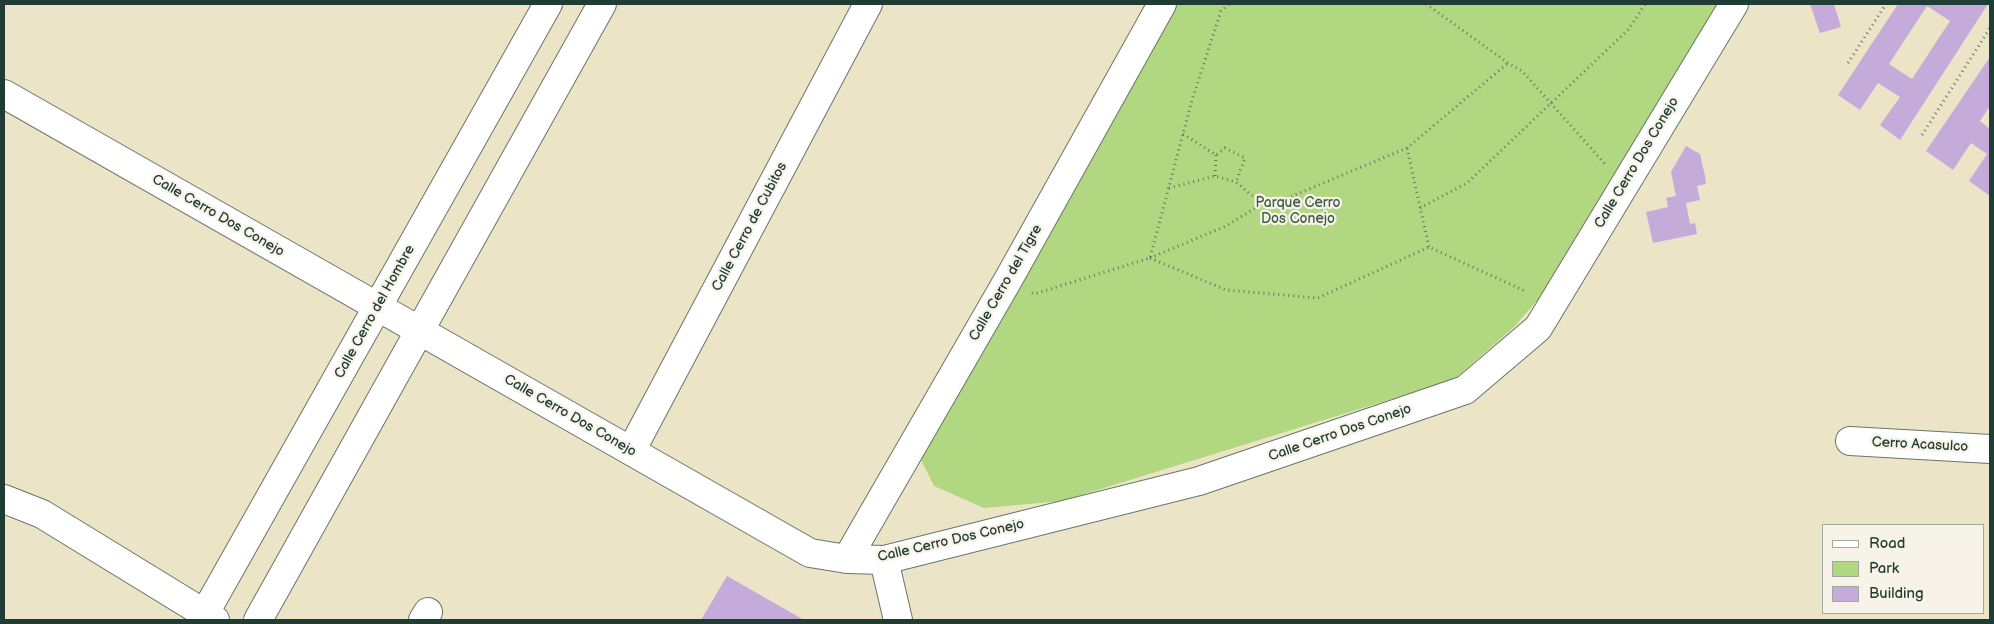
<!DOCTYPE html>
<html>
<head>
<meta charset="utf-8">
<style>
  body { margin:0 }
  #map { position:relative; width:1994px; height:624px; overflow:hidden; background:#ece4c7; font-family:"Balsamiq Sans",sans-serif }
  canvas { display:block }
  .frame { position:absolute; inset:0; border:5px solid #1f3d34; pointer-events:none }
  .legend { position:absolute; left:1822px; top:524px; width:162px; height:90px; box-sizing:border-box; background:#f7f3e8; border:1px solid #a1aaa0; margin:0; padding:6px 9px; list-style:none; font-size:15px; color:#1f3d34 }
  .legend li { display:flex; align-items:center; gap:10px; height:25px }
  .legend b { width:25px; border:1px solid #a1aaa0 }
</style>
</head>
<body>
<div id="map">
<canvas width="1994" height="624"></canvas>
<div class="frame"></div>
<ul class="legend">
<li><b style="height:6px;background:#fff"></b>Road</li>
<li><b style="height:14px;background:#b1d781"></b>Park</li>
<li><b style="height:14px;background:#c5abda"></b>Building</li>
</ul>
</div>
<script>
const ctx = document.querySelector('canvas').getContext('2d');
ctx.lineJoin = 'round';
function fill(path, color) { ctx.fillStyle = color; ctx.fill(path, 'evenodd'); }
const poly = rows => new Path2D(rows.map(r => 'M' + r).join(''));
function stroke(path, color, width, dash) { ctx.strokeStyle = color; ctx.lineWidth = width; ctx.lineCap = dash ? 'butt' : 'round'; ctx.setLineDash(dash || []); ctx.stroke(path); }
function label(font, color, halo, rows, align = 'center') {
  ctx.font = font + ' "Balsamiq Sans",sans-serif'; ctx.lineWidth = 4.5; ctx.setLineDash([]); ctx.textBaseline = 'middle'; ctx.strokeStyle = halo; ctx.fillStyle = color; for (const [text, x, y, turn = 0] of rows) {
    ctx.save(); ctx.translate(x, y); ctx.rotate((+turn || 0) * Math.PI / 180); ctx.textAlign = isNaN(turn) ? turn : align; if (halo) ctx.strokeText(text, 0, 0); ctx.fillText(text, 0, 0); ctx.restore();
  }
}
fill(poly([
  [1177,4,1723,4,1620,177,1540,297,1514,327,1453,380,1062,501,984,508,934,486,919,456]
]), '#b1d781');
fill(poly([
  [1810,4,1834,4,1841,27,1820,33],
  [1898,4,1988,4,1900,140,1880,125,1900,97,1878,83,1860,110,1838,95],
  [1927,6,1950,21,1912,79,1889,64],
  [1990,57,1990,106,1980,121,1990,129,1990,196,1969,181,1987,154,1971,143,1953,170,1926,151],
  [1686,146,1700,154,1705,176,1706,184,1697,186,1700,200,1686,203,1690,224,1695,223,1697,234,1653,243,1646,212,1668,207,1666,198,1676,196,1671,172],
  [727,576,804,620,701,620]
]), '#c5abda');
const street = poly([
  [4,94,810,553,847,559,884,560,1199,481,1465,390,1538,328,1734,4],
  [1850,441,1990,449],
  [631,451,868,4],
  [4,499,42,514,215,620],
  [847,559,1008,280,1162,4],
  [884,560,898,620],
  [201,620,548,4],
  [258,620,602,4],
  [423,620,428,612]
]);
stroke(street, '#677767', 30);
stroke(poly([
  [1426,4,1508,63,1522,71,1605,164],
  [1848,63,1886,4],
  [1183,134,1216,155,1225,148,1245,158,1236,182],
  [1922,135,1990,28],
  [1407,148,1429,247],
  [1215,176,1216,155],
  [1169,188,1215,176,1236,182,1262,204],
  [1420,208,1467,183,1629,29,1645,4],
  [1150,258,1226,290,1318,298,1429,247,1527,292],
  [1150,258,1226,226,1262,204,1278,202,1407,148,1508,63],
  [1032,293,1034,294,1150,258,1192,100,1221,11,1229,4]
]), '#677767', 3, [1, 4]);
stroke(street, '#fff', 28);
label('14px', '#1f3d34', '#f7f3e8', [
  ["Calle Cerro Dos Conejo",1637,163,-59],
  ["Calle Cerro Dos Conejo",218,216,30],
  ["Calle Cerro de Cubitos",750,227,-62],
  ["Calle Cerro del Tigre",1006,283,-60],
  ["Calle Cerro del Hombre",375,312,-61],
  ["Calle Cerro Dos Conejo",570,416,30],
  ["Calle Cerro Dos Conejo",1340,433,-19],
  ["Cerro Acasulco",1920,445,3],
  ["Calle Cerro Dos Conejo",951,541,-13]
]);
label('14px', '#3c5c43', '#f7f3e8', [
  ["Parque Cerro",1298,203],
  ["Dos Conejo",1298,219]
]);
</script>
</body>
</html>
